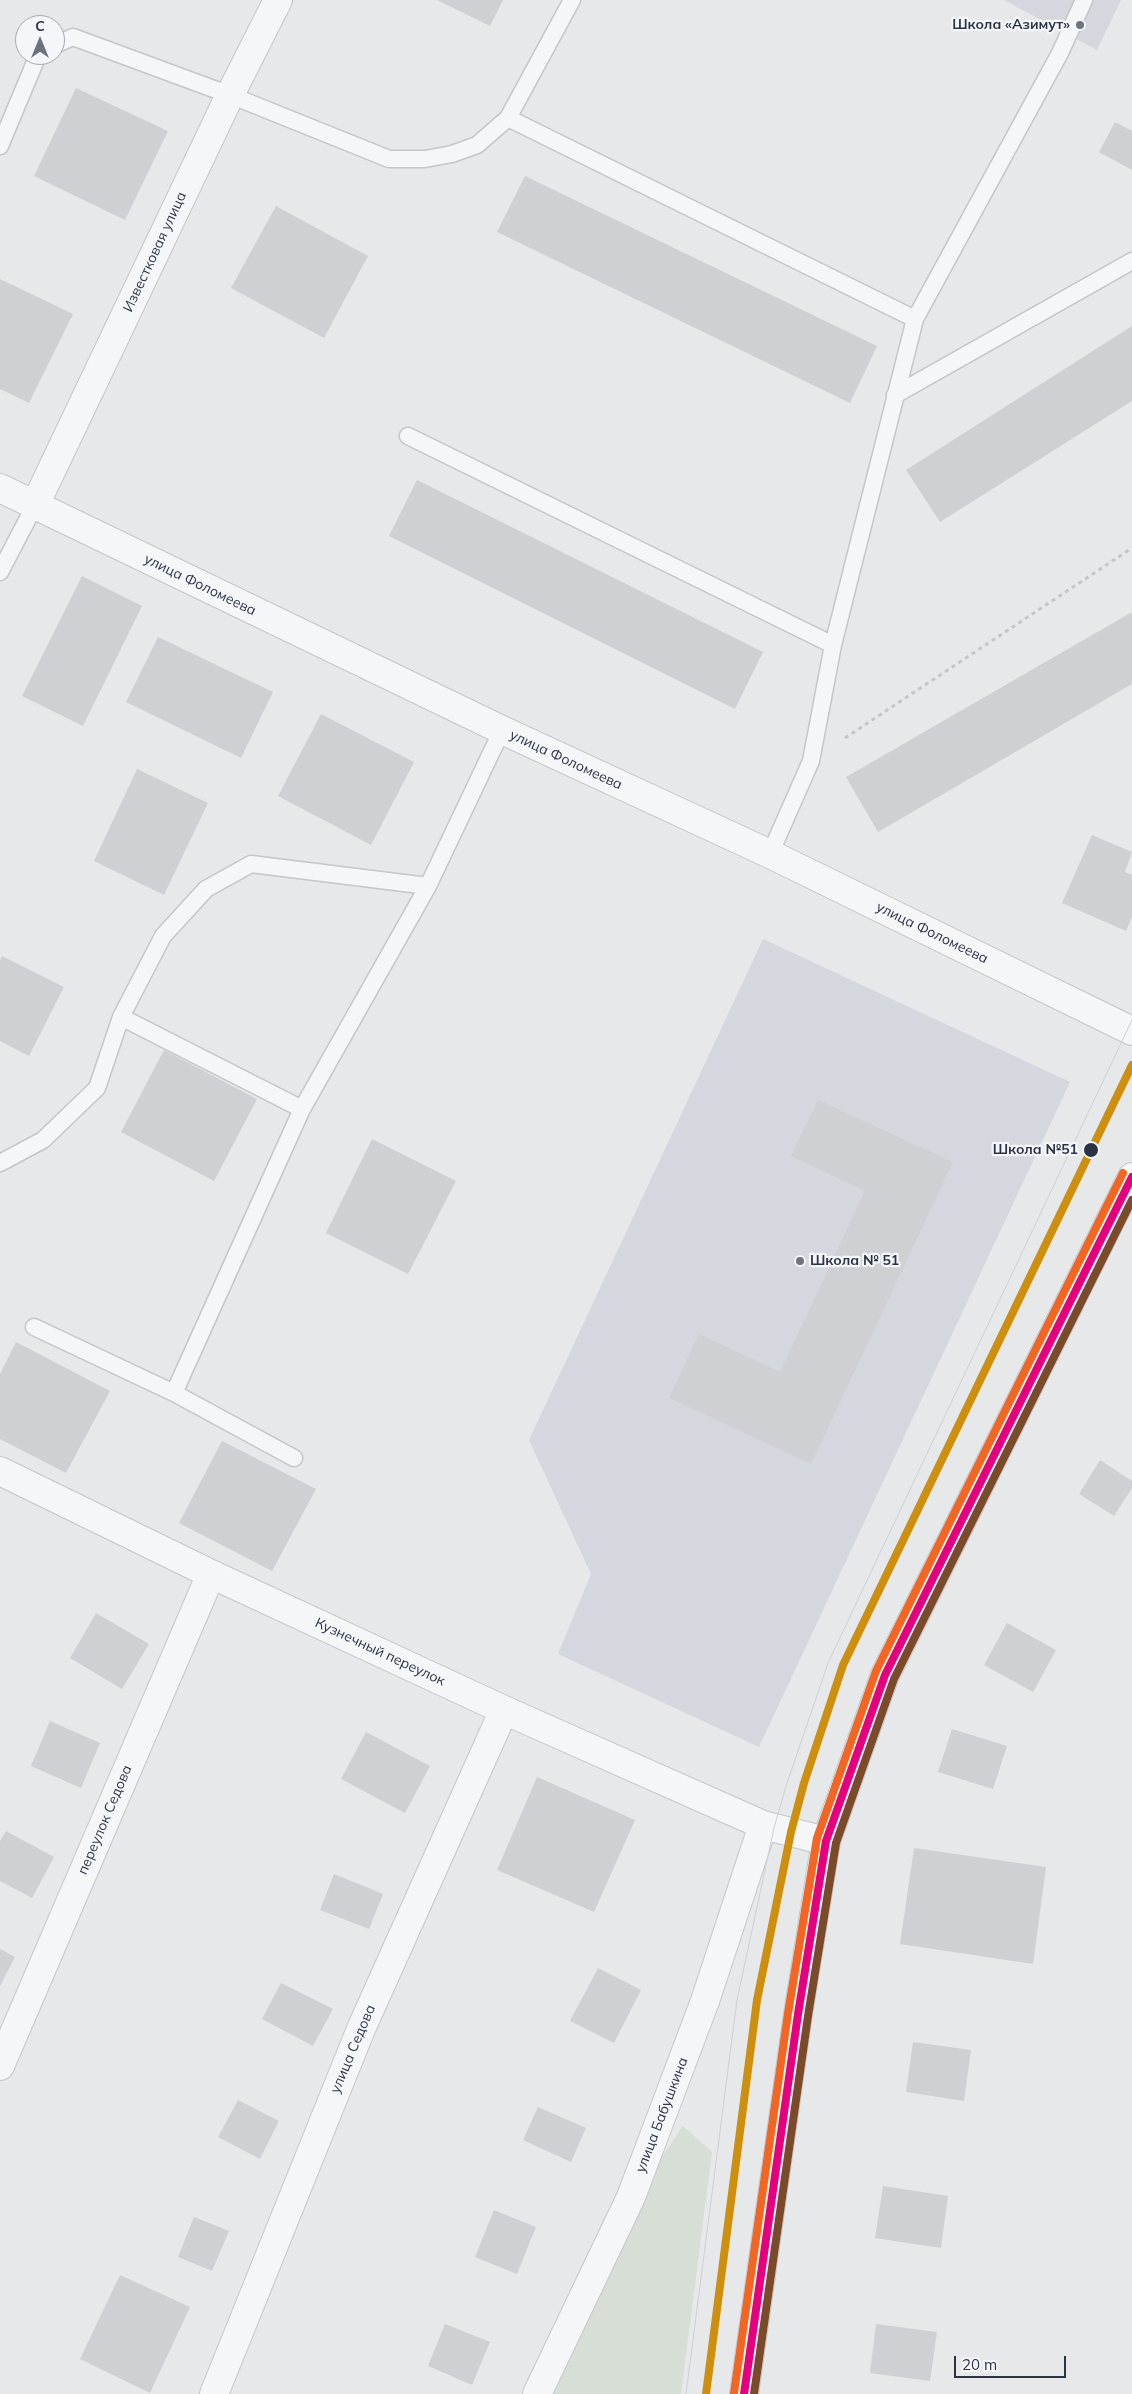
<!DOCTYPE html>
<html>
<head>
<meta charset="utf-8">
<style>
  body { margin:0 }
  #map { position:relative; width:1132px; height:2394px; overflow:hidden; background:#e6e8ea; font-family:Mulish,sans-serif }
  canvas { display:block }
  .north { position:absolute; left:15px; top:15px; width:50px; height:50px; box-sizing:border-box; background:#f4f6f9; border:1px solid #a4a8b1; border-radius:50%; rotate:0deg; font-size:14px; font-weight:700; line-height:20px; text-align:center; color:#2b3445 }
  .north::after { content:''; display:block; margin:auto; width:18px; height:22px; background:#6c737f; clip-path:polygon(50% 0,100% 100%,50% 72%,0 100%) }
  .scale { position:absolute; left:954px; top:2356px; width:112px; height:22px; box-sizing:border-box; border:2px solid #2b3445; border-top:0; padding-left:6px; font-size:15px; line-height:18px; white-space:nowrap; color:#2b3445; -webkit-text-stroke:4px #f4f6f9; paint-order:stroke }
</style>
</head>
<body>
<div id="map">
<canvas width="1132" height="2394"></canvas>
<div class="north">С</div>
<div class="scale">20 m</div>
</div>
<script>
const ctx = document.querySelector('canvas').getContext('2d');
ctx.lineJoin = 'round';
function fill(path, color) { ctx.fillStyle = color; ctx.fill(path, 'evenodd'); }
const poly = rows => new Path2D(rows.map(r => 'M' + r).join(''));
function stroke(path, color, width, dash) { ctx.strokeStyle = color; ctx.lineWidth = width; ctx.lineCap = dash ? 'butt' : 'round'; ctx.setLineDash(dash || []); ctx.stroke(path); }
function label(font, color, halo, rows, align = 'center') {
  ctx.font = font + ' Mulish,sans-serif'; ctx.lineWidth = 4.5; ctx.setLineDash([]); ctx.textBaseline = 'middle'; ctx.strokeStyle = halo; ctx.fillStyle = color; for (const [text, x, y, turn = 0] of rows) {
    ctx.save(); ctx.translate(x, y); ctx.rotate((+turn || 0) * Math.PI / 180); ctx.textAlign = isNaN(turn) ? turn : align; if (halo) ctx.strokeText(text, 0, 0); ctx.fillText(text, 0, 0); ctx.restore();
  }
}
fill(poly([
  [1004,0,1121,0,1097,50],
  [763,939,1070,1082,759,1747,558,1654,591,1574,529,1440]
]), '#d4d7dd');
fill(poly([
  [683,2126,712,2152,681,2394,544,2394,640,2189]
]), '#d6ded6');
fill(poly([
  [437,0,503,0,490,26],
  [76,88,168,131,125,220,34,176],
  [1115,122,1132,131,1132,170,1099,152],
  [525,176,877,346,850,403,497,232],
  [276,206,368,256,324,338,231,288],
  [0,279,73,314,29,403,0,389],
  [1132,326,1132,401,940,522,906,470],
  [417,480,763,652,735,709,389,536],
  [82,576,142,606,83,726,22,696],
  [1132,612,1132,684,878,832,846,777],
  [158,637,273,692,241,758,126,702],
  [321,714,414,762,371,845,278,796],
  [137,769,208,803,164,895,94,861],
  [1092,835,1132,852,1125,872,1132,875,1132,917,1126,931,1062,903],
  [2,956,64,987,29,1056,0,1041,0,960],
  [164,1050,257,1099,214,1181,121,1132],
  [818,1100,953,1162,811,1464,669,1398,699,1334,780,1372,865,1191,791,1156],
  [372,1139,456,1181,408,1274,326,1233],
  [16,1342,110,1391,66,1473,0,1439,0,1374],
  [222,1441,316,1489,272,1571,179,1523],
  [1100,1460,1132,1481,1132,1488,1114,1516,1079,1494],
  [96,1613,149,1644,122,1689,70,1658],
  [1007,1623,1056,1650,1033,1692,984,1665],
  [50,1721,100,1743,81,1788,31,1766],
  [952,1729,1007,1746,993,1789,938,1772],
  [366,1732,430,1766,405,1813,341,1779],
  [537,1777,635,1820,594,1912,497,1870],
  [6,1831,54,1857,32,1898,0,1881,0,1841],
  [914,1848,1046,1867,1033,1964,900,1944],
  [334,1874,383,1894,369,1929,320,1910],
  [0,1949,15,1957,0,1986],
  [598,1968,641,1990,614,2043,570,2021],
  [281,1983,333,2009,313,2046,262,2019],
  [913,2042,971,2050,964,2101,906,2092],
  [238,2100,279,2121,260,2159,218,2137],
  [538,2107,586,2128,571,2162,523,2140],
  [883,2186,948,2196,941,2248,875,2238],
  [494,2210,536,2227,517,2274,475,2257],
  [194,2217,229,2231,212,2271,178,2257],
  [120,2275,190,2307,150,2393,80,2359],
  [445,2324,490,2342,472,2385,428,2366],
  [876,2324,937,2332,930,2381,870,2373]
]), '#ced0d3');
const service = poly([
  [55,45,73,37,230,95,389,159,425,159,452,154,477,145,508,118,572,0],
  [508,118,915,319,833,645,811,761,770,854],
  [0,146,38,55],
  [915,319,1060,53,1084,0],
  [895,395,1132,261],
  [408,436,833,645],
  [0,572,35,505],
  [121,1017,302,1109],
  [0,1163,43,1140,97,1088,121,1017,163,936,206,889,251,864,428,886],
  [34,1327,174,1393,294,1458],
  [174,1393,302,1109,428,886,502,730]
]);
const minor = poly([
  [0,488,502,730,770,854,1132,1031],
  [35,505,230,95,278,0],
  [0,1471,211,1574,504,1710,763,1825,826,1841],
  [0,2066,211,1574],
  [214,2394,361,2029,504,1710],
  [537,2394,631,2197,705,2001,763,1825]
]);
const secondary = poly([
  [744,2394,798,2014,826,1841,885,1675,1132,1177]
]);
stroke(service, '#c4c6c8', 19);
stroke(minor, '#c4c6c8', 30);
stroke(secondary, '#c4c6c8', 30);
stroke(poly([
  [845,738,1132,548]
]), '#c5c6ca', 3, [4, 4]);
stroke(service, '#f5f6f7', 16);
stroke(minor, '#f5f6f7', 28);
stroke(secondary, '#f8f8f8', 28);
stroke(poly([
  [686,2394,737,2000,774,1828,786,1786,828,1663,1132,1020]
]), '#cecfd2', 1);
stroke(poly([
  [744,2394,798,2014,826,1841,885,1675,1132,1177]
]), '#e5007d', 8);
stroke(poly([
  [754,2394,808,2016,836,1843,894,1679,1132,1200]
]), '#7a4b2a', 8);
stroke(poly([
  [734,2393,788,2013,817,1838,876,1671,1123,1173]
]), '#f26522', 8);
stroke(poly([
  [706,2394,757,2000,791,1832,804,1783,843,1665,1132,1065]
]), '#ce8f0e', 8);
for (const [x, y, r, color] of [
  [1080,25,5,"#6c737f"],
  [1091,1150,8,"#2b3445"],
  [800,1261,5,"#6c737f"]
]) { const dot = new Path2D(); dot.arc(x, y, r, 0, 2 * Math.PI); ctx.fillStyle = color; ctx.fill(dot); stroke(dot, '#f4f6f9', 2); }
label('bold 14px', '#2b3445', '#f4f6f9', [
  ["Школа «Азимут»",1070,25],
  ["Школа № 51",810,1261,"left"]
], 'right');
label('14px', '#2b3445', '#f4f6f9', [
  ["Известковая улица",155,252,-65],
  ["улица Фоломеева",200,585,26],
  ["улица Фоломеева",566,760,25],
  ["улица Фоломеева",932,933,26],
  ["Кузнечный переулок",380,1652,25],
  ["переулок Седова",105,1820,-67],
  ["улица Седова",353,2049,-67],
  ["улица Бабушкина",662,2115,-69]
]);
label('bold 14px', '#2b3445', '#f4f6f9', [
  ["Школа №51",1078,1150]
], 'right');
</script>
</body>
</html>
